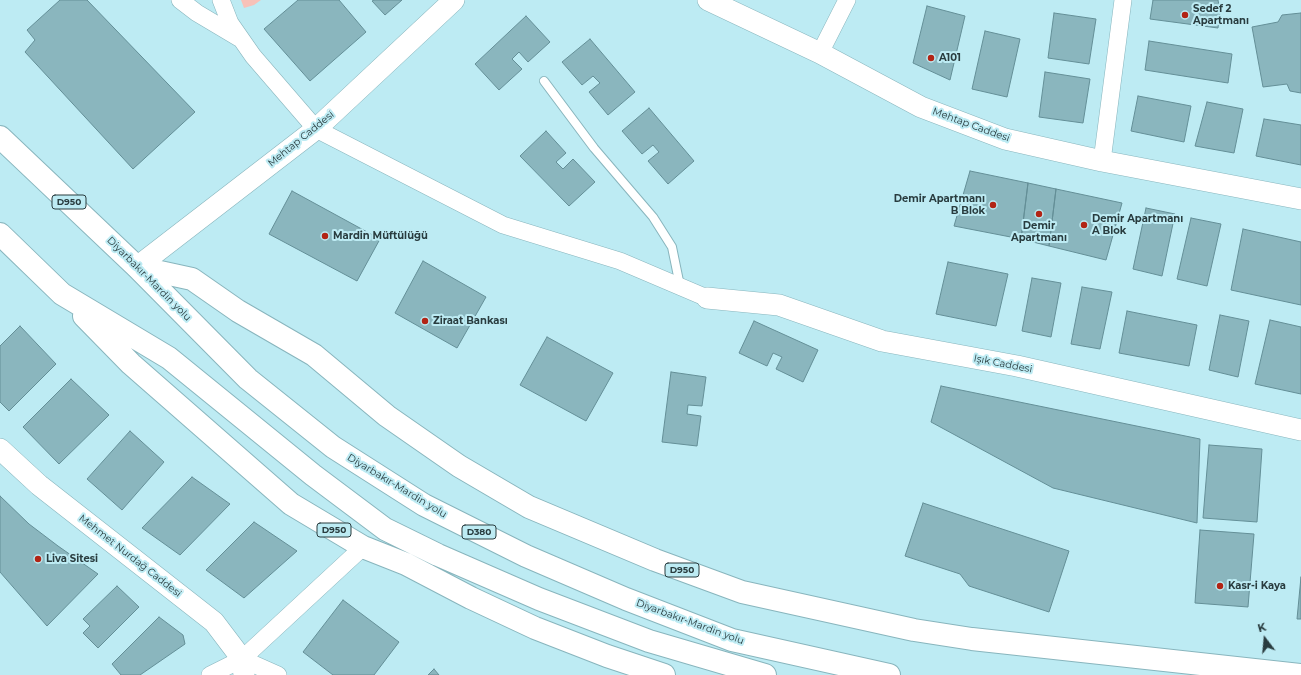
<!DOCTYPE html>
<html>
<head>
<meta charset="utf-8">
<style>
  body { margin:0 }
  #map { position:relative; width:1301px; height:675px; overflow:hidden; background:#bdebf3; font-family:Montserrat,sans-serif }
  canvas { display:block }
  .north { position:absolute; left:1245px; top:619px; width:40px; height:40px; -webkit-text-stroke:3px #bdebf3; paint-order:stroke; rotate:344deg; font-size:11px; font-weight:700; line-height:16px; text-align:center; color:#293c3f }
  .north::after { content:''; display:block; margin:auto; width:14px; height:18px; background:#293c3f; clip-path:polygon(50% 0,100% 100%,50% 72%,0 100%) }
</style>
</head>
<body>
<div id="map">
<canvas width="1301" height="675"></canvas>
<div class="north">K</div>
</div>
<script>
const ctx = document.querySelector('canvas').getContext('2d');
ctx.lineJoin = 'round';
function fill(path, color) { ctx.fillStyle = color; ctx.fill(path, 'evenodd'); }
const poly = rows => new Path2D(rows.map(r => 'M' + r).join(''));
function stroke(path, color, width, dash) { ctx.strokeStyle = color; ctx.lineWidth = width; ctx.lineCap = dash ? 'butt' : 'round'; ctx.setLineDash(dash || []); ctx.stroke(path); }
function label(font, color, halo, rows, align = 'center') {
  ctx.font = font + ' Montserrat,sans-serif'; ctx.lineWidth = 4; ctx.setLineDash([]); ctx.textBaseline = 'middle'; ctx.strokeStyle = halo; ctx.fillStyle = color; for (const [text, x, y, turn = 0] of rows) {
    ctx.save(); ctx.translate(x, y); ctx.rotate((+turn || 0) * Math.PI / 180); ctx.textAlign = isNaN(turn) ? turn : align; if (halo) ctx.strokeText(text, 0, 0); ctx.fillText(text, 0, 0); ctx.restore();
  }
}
fill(poly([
  [241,0,261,0,254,5,244,8]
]), '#f7c1b8');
const building = poly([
  [60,0,87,0,195,112,133,169,25,52,35,40,27,30,60,0],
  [298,0,339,0,366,32,310,81,264,29,298,0],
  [374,0,402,0,385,15,372,1,374,0],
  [1153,0,1218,0,1220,11,1218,28,1150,19,1153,0],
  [927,6,965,16,950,80,913,63,927,6],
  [1054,13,1096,19,1089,64,1048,58,1054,13],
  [1301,13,1301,93,1290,91,1287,84,1263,87,1252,27,1278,22,1282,15,1301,13],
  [526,16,550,42,528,62,519,52,512,59,522,69,499,90,475,64,526,16],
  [985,31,1020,39,1007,97,972,89,985,31],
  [590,39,635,92,608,115,589,92,600,83,593,76,582,85,562,62,590,39],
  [1149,41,1232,54,1228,83,1145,70,1149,41],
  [1045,72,1090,79,1083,123,1039,117,1045,72],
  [1138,96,1191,106,1184,142,1131,131,1138,96],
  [1207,102,1243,109,1234,153,1195,146,1207,102],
  [649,108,694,161,668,184,648,161,659,152,653,145,642,154,622,131,649,108],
  [1264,119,1301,125,1301,165,1256,156,1264,119],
  [546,131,566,153,556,162,563,169,573,159,595,182,569,206,520,156,546,131],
  [970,171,1028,183,1021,239,954,226,970,171],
  [1028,183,1056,189,1049,246,1021,239,1028,183],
  [1056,189,1122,203,1106,260,1049,246,1056,189],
  [292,191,380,239,357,281,269,234,292,191],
  [1146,208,1175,214,1162,276,1133,269,1146,208],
  [1191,218,1221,224,1207,286,1177,279,1191,218],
  [1243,229,1301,242,1301,305,1231,290,1243,229],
  [423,261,486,297,457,348,395,313,423,261],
  [948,262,1008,274,996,326,936,314,948,262],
  [1032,278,1061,283,1051,337,1022,331,1032,278],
  [1082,287,1112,292,1100,349,1071,344,1082,287],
  [1127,311,1197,325,1189,366,1119,353,1127,311],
  [1220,315,1249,321,1238,377,1209,370,1220,315],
  [1270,320,1301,327,1301,394,1255,384,1270,320],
  [754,321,818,350,803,382,776,369,782,357,773,353,767,366,739,353,754,321],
  [20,326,56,364,9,411,0,402,0,346,20,326],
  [547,337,613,373,586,421,520,385,547,337],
  [671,372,706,377,702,406,688,405,687,414,701,416,697,446,662,442,671,372],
  [71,379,109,415,59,464,23,427,71,379],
  [941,386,1200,439,1197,523,1053,488,931,422,941,386],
  [130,431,164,462,122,510,87,479,130,431],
  [1209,445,1262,449,1257,522,1203,518,1209,445],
  [192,477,230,504,180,555,142,528,192,477],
  [0,496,29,524,58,546,98,574,47,626,0,572,0,496],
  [923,503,1069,551,1049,612,969,586,960,574,905,556,923,503],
  [254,522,297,551,244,598,206,570,254,522],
  [1200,530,1254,534,1248,607,1195,603,1200,530],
  [1301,577,1301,619,1297,619,1301,577],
  [117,586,139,607,98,648,83,633,90,626,83,619,117,586],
  [343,600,399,642,374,675,333,675,303,652,343,600],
  [159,617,183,635,185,644,140,675,121,675,112,664,159,617],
  [434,669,439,675,428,675,434,669]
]);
fill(building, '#8ab6be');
stroke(building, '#648f97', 1);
const service = poly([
  [544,81,594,148,653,217,672,247,680,286]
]);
const minor = poly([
  [180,0,197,13,239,38],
  [221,0,230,23,253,56,316,129,503,225,620,261,707,298],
  [820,53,847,0],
  [1102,161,1123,0],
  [242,659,278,675],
  [210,675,242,659,363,547]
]);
const tertiary = poly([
  [708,0,820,53,921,107,1005,139,1102,161,1301,199],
  [137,267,316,129,454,0],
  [707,298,779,305,882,341,1017,366,1301,430],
  [0,449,39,485,214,622,242,659,244,675]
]);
const trunk = poly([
  [0,137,137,267,248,379,333,447,424,505,526,556,626,599,732,640,889,675],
  [0,234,62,294,169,358,313,475,385,529,438,555,539,599,649,641,765,675],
  [137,267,192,279,238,311,314,355,387,416,459,466,529,507,655,560,742,592,914,630,972,639,1301,675],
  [84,316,131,364,291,504,363,547,406,564,471,598,535,628,607,656,664,675]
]);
stroke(service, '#88b5bd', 10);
stroke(minor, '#88b5bd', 18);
stroke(tertiary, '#88b5bd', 22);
stroke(trunk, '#88b5bd', 24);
stroke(service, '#fff', 8);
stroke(minor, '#fff', 17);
stroke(tertiary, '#fff', 21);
stroke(trunk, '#fff', 22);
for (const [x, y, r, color] of [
  [1185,15,4,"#b22415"],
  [931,58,4,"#b22415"],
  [993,205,4,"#b22415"],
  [1039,214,4,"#b22415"],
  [1084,225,4,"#b22415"],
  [325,236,4,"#b22415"],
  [425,321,4,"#b22415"],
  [38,559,4,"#b22415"],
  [1220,586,4,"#b22415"]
]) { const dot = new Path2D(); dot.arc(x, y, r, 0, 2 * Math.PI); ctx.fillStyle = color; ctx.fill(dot); stroke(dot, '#bdebf3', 1.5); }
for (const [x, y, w] of [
  [69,202,34],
  [334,530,34],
  [479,532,34],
  [682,570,34]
]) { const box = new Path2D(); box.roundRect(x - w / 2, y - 7, w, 14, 3); ctx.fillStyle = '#bdebf3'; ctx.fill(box); stroke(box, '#293c3f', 1); }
label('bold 9px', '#293c3f', null, [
  ["D950",69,202],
  ["D950",334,530],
  ["D380",479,532],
  ["D950",682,570]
]);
label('bold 10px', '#293c3f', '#bdebf3', [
  ["Sedef 2",1193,9],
  ["Apartmanı",1193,21],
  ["A101",939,58],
  ["Demir Apartmanı",985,199,"right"],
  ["B Blok",985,211,"right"],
  ["Demir Apartmanı",1092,219],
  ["A Blok",1092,231],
  ["Demir",1039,226,"center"],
  ["Apartmanı",1039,238,"center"],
  ["Mardin Müftülüğü",333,236],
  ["Ziraat Bankası",433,321],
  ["Liva Sitesi",46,559],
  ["Kasr-i Kaya",1228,586]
], 'left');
label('10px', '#293c3f', '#bdebf3', [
  ["Mehtap Caddesi",971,125,20],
  ["Mehtap Caddesi",301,139,-39],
  ["Diyarbakır-Mardin yolu",149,279,45],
  ["Işık Caddesi",1003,364,11],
  ["Diyarbakır-Mardin yolu",397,486,31],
  ["Mehmet Nurdağ Caddesi",130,556,38],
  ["Diyarbakır-Mardin yolu",690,622,20]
]);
</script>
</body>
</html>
